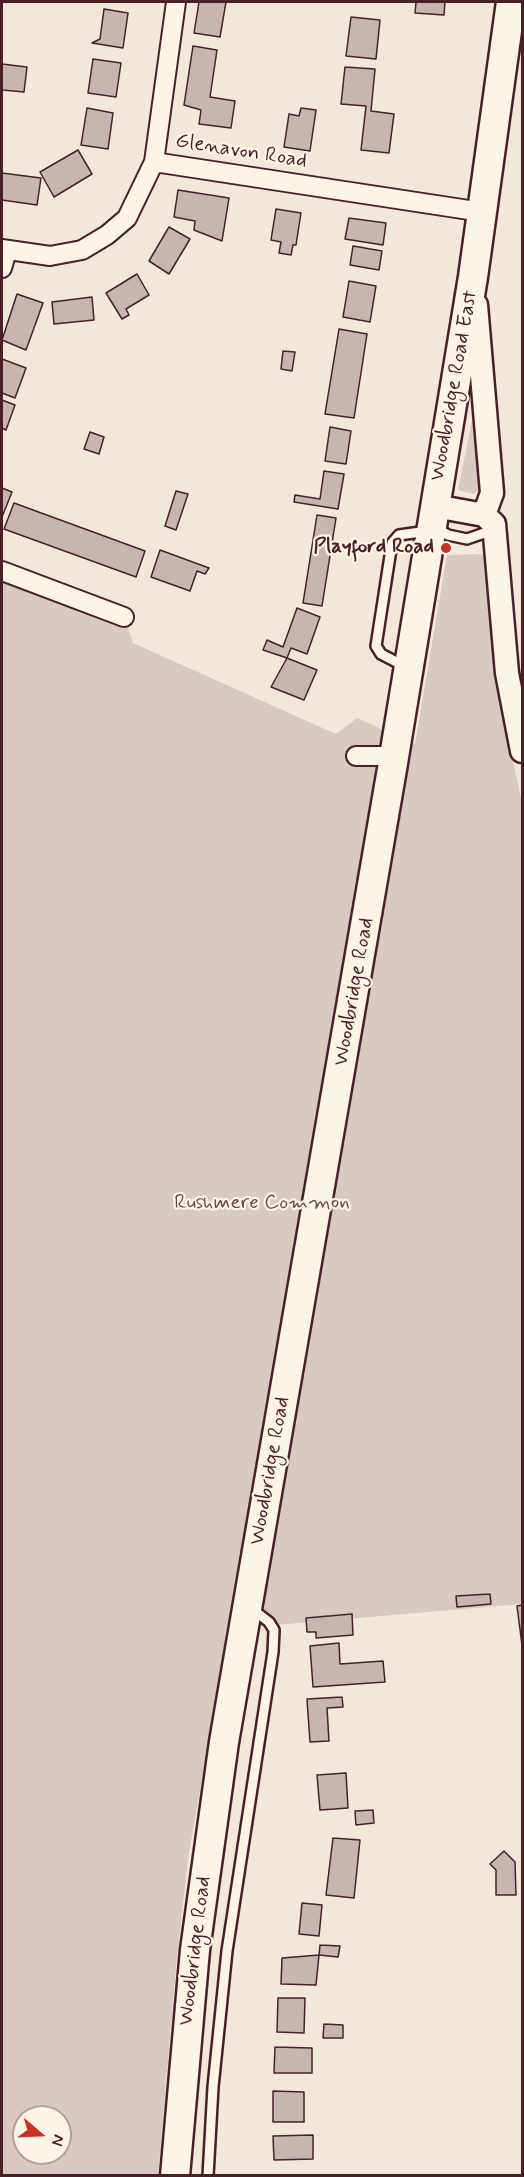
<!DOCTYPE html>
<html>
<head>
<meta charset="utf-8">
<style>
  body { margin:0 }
  #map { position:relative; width:524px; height:2177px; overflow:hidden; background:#f1e8da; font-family:Mynerve,sans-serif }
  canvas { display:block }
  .frame { position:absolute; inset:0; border:3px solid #4a1f2b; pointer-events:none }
  .north { position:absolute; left:12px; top:2105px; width:60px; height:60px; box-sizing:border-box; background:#fcf5e5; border:2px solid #b59f9b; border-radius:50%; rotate:109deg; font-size:16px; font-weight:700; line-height:24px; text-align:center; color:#4a1f2b }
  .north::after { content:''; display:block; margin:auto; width:21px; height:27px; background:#c8321e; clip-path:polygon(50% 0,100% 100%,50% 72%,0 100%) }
</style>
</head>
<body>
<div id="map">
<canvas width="524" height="2177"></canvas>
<div class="frame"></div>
<div class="north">N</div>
</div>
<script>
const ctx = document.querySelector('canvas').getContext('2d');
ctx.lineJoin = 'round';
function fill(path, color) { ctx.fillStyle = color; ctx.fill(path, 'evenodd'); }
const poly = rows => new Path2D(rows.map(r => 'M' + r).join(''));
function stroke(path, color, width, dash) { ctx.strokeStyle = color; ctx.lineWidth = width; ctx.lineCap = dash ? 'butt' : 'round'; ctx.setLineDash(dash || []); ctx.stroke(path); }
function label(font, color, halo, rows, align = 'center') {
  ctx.font = font + ' Mynerve,sans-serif'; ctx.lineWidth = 4.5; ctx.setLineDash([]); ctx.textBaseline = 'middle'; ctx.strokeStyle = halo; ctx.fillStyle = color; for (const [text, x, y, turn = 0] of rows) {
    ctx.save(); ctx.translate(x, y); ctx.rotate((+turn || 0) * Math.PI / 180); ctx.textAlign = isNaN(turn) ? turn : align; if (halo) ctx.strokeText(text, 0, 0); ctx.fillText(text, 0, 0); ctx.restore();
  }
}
fill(poly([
  [475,406,481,484,480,490,473,494,458,490],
  [481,554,485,557,496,680,522,803,522,1604,228,1629,188,1859,176,1967,158,2175,2,2175,2,571,124,617,133,643,336,734,357,718,415,744,447,555],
  [24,2117,60,2117,60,2153,24,2153]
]), '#d8cac0');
const building = poly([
  [199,2,226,2,220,37,194,33,199,2],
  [416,2,445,2,444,15,415,13,416,2],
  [104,9,128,13,123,48,92,43,100,39,104,9],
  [351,17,380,20,376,59,346,56,351,17],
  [193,46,217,50,210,97,235,101,231,128,199,124,201,110,184,105,193,46],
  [93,59,121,63,116,97,88,93,93,59],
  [2,64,27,67,24,92,2,90,2,64],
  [345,67,375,69,371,111,394,114,389,153,361,150,366,106,341,104,345,67],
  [87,108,113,113,108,149,81,145,87,108],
  [301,108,316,110,310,151,284,147,289,114,299,116,301,108],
  [78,150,92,174,54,197,40,172,78,150],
  [2,173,41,178,37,205,2,200,2,173],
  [178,190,229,198,222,241,194,230,195,221,174,217,178,190],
  [276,209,301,213,296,245,293,245,291,255,279,253,281,242,271,240,276,209],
  [349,218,386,223,383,245,345,239,349,218],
  [169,227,190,239,169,274,149,261,169,227],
  [353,246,382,251,379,270,350,265,353,246],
  [137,274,149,295,126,309,129,315,122,319,106,293,137,274],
  [349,281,376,286,370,322,343,317,349,281],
  [17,294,43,303,26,350,2,340,17,294],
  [92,297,94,320,54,324,52,302,92,297],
  [339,329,367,334,354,418,325,414,339,329],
  [283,351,295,352,292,371,281,369,283,351],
  [2,359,26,368,15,398,2,393,2,359],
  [2,400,15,405,6,430,2,428,2,400],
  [330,427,351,431,346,464,325,461,330,427],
  [90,432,104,437,99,454,84,449,90,432],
  [324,471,344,474,338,509,294,502,295,495,320,499,324,471],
  [2,488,12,492,2,517,2,488],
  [176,491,188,494,176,530,165,526,176,491],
  [14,503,145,551,136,577,4,529,14,503],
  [317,515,336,518,322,606,303,603,317,515],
  [160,550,209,568,205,574,197,571,190,591,151,577,160,550],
  [297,608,320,617,307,654,291,648,287,658,263,650,267,640,283,647,297,608],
  [287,658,317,670,304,700,271,687,287,658],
  [490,1594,491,1604,457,1607,456,1596,490,1594],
  [522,1605,522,1645,517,1606,522,1605],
  [352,1614,353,1635,316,1638,316,1632,307,1632,306,1618,352,1614],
  [339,1643,340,1664,383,1661,385,1682,313,1687,310,1646,339,1643],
  [342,1697,343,1707,327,1708,329,1741,310,1742,307,1699,342,1697],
  [346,1773,348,1808,320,1810,317,1775,346,1773],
  [373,1810,374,1823,356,1825,355,1811,373,1810],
  [333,1838,360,1840,354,1898,326,1895,333,1838],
  [504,1851,515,1862,516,1895,496,1895,496,1870,490,1864,504,1851],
  [302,1903,322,1905,319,1936,299,1934,302,1903],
  [320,1945,340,1946,338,1957,319,1955,320,1945],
  [319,1955,316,1985,281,1984,282,1958,319,1955],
  [278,1998,305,1998,304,2033,277,2032,278,1998],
  [324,2024,343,2025,343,2038,323,2038,324,2024],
  [275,2047,312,2048,312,2073,274,2073,275,2047],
  [273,2091,304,2092,304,2122,273,2122,273,2091],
  [313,2135,313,2159,274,2160,273,2136,313,2135]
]);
fill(building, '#c7b6af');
stroke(building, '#4a1f2b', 1.5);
const service = poly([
  [436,528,448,535,467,539,493,530],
  [406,667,381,654,376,646,392,543,399,535,428,531],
  [208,2176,213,2087,227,1951,273,1652,274,1630,269,1622,252,1609]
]);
const minor = poly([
  [154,162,482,212],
  [2,249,50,256,82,250,107,235,127,218,154,162,176,2],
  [2,268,7,251],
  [2,571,124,617],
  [356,756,394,756]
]);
const tertiary = poly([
  [476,305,492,493,484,515],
  [435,506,484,515,494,524,507,673,522,751]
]);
const primary = poly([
  [175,2176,195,1950,224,1742,392,769,473,277,511,2]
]);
stroke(service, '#4a1f2b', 14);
stroke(minor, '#4a1f2b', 22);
stroke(tertiary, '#4a1f2b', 27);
stroke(primary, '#4a1f2b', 33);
stroke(service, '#fcf5e5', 9);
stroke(minor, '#fcf5e5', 18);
stroke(tertiary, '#fcf5e5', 22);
stroke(primary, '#fcf5e5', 28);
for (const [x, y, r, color] of [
  [446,548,6,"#c8321e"]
]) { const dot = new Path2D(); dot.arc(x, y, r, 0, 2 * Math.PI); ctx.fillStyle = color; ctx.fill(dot); stroke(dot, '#fcf5e5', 2); }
label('21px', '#4a1f2b', '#fcf5e5', [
  ["Glenavon Road",241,152,9],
  ["Woodbridge Road East",455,386,-80],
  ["Woodbridge Road",355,992,-80],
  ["Woodbridge Road",271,1471,-80],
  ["Woodbridge Road",196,1951,-83]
]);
label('bold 21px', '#4a1f2b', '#fcf5e5', [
  ["Playford Road",434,548]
], 'right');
label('21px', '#6e4a50', '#fcf5e5', [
  ["Rushmere Common",262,1204]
]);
</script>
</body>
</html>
